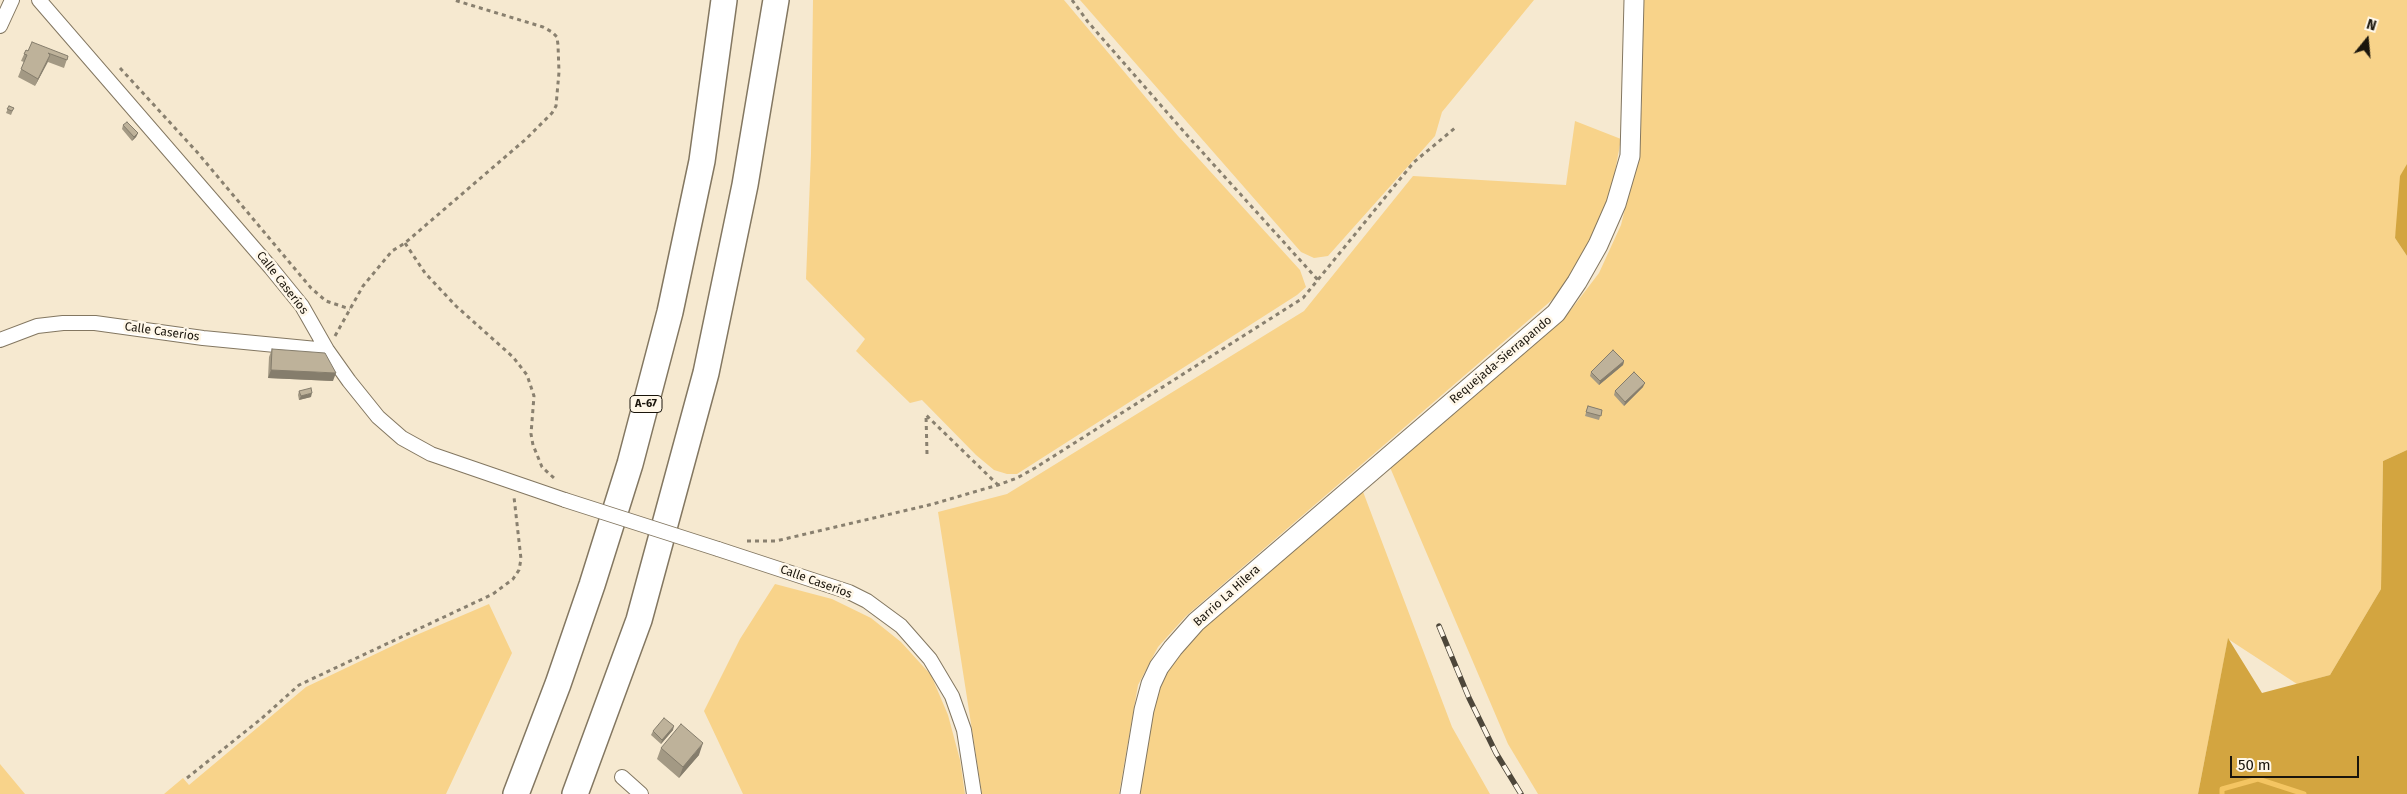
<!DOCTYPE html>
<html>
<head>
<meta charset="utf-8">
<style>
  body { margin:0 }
  #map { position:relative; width:2407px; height:794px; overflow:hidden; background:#f6e9d0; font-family:"Fira Sans",sans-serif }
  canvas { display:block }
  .north { position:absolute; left:2342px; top:15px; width:50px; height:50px; -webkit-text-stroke:4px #fff7e8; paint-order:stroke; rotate:17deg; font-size:14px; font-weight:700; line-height:20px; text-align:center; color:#1a150c }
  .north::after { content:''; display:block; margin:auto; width:18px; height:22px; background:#1a150c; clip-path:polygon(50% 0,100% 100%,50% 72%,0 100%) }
  .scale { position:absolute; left:2230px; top:756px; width:129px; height:22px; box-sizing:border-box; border:2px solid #1a150c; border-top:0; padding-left:6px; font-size:15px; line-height:18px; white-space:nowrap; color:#1a150c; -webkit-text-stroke:4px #fff7e8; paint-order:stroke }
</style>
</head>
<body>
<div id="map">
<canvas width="2407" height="794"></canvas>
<div class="north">N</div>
<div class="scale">50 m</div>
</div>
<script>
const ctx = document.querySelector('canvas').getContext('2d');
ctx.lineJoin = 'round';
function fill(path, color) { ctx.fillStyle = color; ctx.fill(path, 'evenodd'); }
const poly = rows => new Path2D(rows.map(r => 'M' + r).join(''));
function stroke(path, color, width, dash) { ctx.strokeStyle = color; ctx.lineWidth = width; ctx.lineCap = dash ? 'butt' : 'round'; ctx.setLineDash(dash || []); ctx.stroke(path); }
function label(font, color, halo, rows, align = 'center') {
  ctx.font = font + ' "Fira Sans",sans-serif'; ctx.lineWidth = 5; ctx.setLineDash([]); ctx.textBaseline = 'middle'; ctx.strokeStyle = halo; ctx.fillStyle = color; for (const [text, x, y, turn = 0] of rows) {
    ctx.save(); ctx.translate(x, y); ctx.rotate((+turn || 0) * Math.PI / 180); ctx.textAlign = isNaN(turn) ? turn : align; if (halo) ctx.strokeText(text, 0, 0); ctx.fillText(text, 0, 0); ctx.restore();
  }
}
fill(poly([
  [813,0,1064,0,1178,136,1300,270,1306,287,1297,295,1017,474,1007,474,994,470,976,455,922,400,910,403,856,351,865,339,806,279,811,154],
  [1080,0,1534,0,1442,112,1435,136,1328,256,1314,258,1301,252],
  [1643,0,2407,0,2407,164,2395,238,2407,256,2407,450,2383,461,2381,589,2330,675,2297,684,2228,639,2198,794,1538,794,1508,744,1389,465,1570,311,1599,273,1621,225,1634,172,1642,105,1640,27],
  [1575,121,1621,139,1612,188,1592,242,1560,293,1186,616,1158,647,1138,685,1119,794,982,794,938,512,1007,494,1304,311,1413,176,1566,185],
  [1362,489,1452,727,1490,794,1138,794,1156,699,1167,670,1188,641],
  [775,584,832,599,871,618,901,642,931,675,948,715,960,760,965,794,743,794,704,711,740,639],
  [489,604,512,653,446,794,164,794,183,778,189,785,306,687,407,639],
  [0,764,25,794,0,794]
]), '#f8d38a');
fill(poly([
  [2407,164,2407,256,2395,238,2400,176],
  [2407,450,2407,794,2198,794,2228,638,2262,693,2330,675,2381,589,2383,461]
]), '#d3a540');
stroke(poly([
  [2222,794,2222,789,2258,779,2304,794]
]), '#f4c562', 5);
const street = poly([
  [39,0,271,268,302,306,327,350,349,381,378,417,402,438,431,454,565,500],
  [0,26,12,0],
  [0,340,37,326,63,323,95,323,203,338,327,350],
  [718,549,849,592,867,601,901,626,930,659,952,696,964,730,974,794],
  [622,777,641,794]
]);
const secondary = poly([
  [1130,794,1144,710,1151,684,1159,667,1173,648,1196,622,1556,313,1577,282,1598,245,1616,204,1630,156,1634,0]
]);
const highway = poly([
  [516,794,558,684,592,585,630,464,670,312,702,161,724,0],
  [575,794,639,620,706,373,745,185,776,0]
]);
stroke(street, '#837761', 16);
stroke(secondary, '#837761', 21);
stroke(highway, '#837761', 28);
stroke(poly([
  [1072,0,1088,22,1186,134,1318,280],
  [120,68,197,152,311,288,326,301,350,309],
  [405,243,425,273,456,306,513,357,527,375,534,396,531,434,533,445,542,467,555,479],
  [335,336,363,286,392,251,405,243,526,139,552,113,556,106,559,72,558,45,557,37,552,32,543,27,454,0],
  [927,454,926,415,998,485],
  [747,541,776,541,933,504,998,485,1017,478,1035,468,1303,298,1414,162,1455,128],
  [187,778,261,719,299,685,493,594,513,579,519,570,521,559,514,497]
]), '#89806f', 3, [4, 4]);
stroke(street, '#fff', 14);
stroke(secondary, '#fff', 19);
stroke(highway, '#fff', 25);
const rail = poly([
  [1439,626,1469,698,1496,753,1521,794]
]);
stroke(rail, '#4e473a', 5.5);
stroke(rail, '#fff7e8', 4, [11]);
const streetBridge = poly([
  [565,500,718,549]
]);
stroke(streetBridge, '#837761', 16, []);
stroke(streetBridge, '#fff', 14);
fill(poly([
  [26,50,68,56,64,68,48,62,35,86,18,77,24,62,21,61],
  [9,106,14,108,11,115,6,113],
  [123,125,138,133,136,137,132,141,122,129],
  [272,349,333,381,268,378,269,357],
  [1624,361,1623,365,1599,385,1590,376,1591,372],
  [1643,387,1624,406,1614,395,1615,391],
  [299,391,311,397,299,400,298,395],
  [1588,406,1602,410,1599,420,1585,416],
  [673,730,661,744,651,735,653,731],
  [661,748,699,755,679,778,657,759]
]), '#a39984');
fill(poly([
  [50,55,47,63,35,86,38,79],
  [138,133,136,137,132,141,134,137],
  [1624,361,1623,365,1599,385,1600,381],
  [271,370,336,373,333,381,268,378],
  [1645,383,1643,387,1624,406,1625,402],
  [312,393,311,397,299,400,301,396],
  [674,726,673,730,661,744,662,740],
  [703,743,699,755,679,778,683,767]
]), '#857d6c');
const building = poly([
  [32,42,68,56,67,60,48,53,50,55,38,79,21,69,27,55,24,54,26,50,28,51,32,42],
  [9,106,14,108,12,111,7,109,9,106],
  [127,122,138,133,134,137,123,125,127,122],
  [272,349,325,353,336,373,271,370,272,349],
  [1613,350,1624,361,1600,381,1591,372,1613,350],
  [1634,372,1645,383,1625,402,1615,391,1634,372],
  [311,388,312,393,301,396,299,391,311,388],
  [1588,406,1602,410,1601,416,1586,412,1588,406],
  [664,718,674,726,662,740,653,731,664,718],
  [681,724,703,743,683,767,661,748,681,724]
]);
fill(building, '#beb29a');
stroke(building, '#857d6c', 1);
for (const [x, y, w] of [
  [646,404,32]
]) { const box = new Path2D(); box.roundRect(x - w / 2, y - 8.5, w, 17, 4); ctx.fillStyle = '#fff7e8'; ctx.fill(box); stroke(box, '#1a150c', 1); }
label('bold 11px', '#1a150c', null, [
  ["A-67",646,404]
]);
label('12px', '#1a150c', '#fff7e8', [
  ["Calle Caseríos",282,283,52],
  ["Calle Caserios",162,332,8],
  ["Requejada-Sierrapando",1501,360,-40],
  ["Calle Caseríos",816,582,20],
  ["Barrio La Hilera",1227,596,-42]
]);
</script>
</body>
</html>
